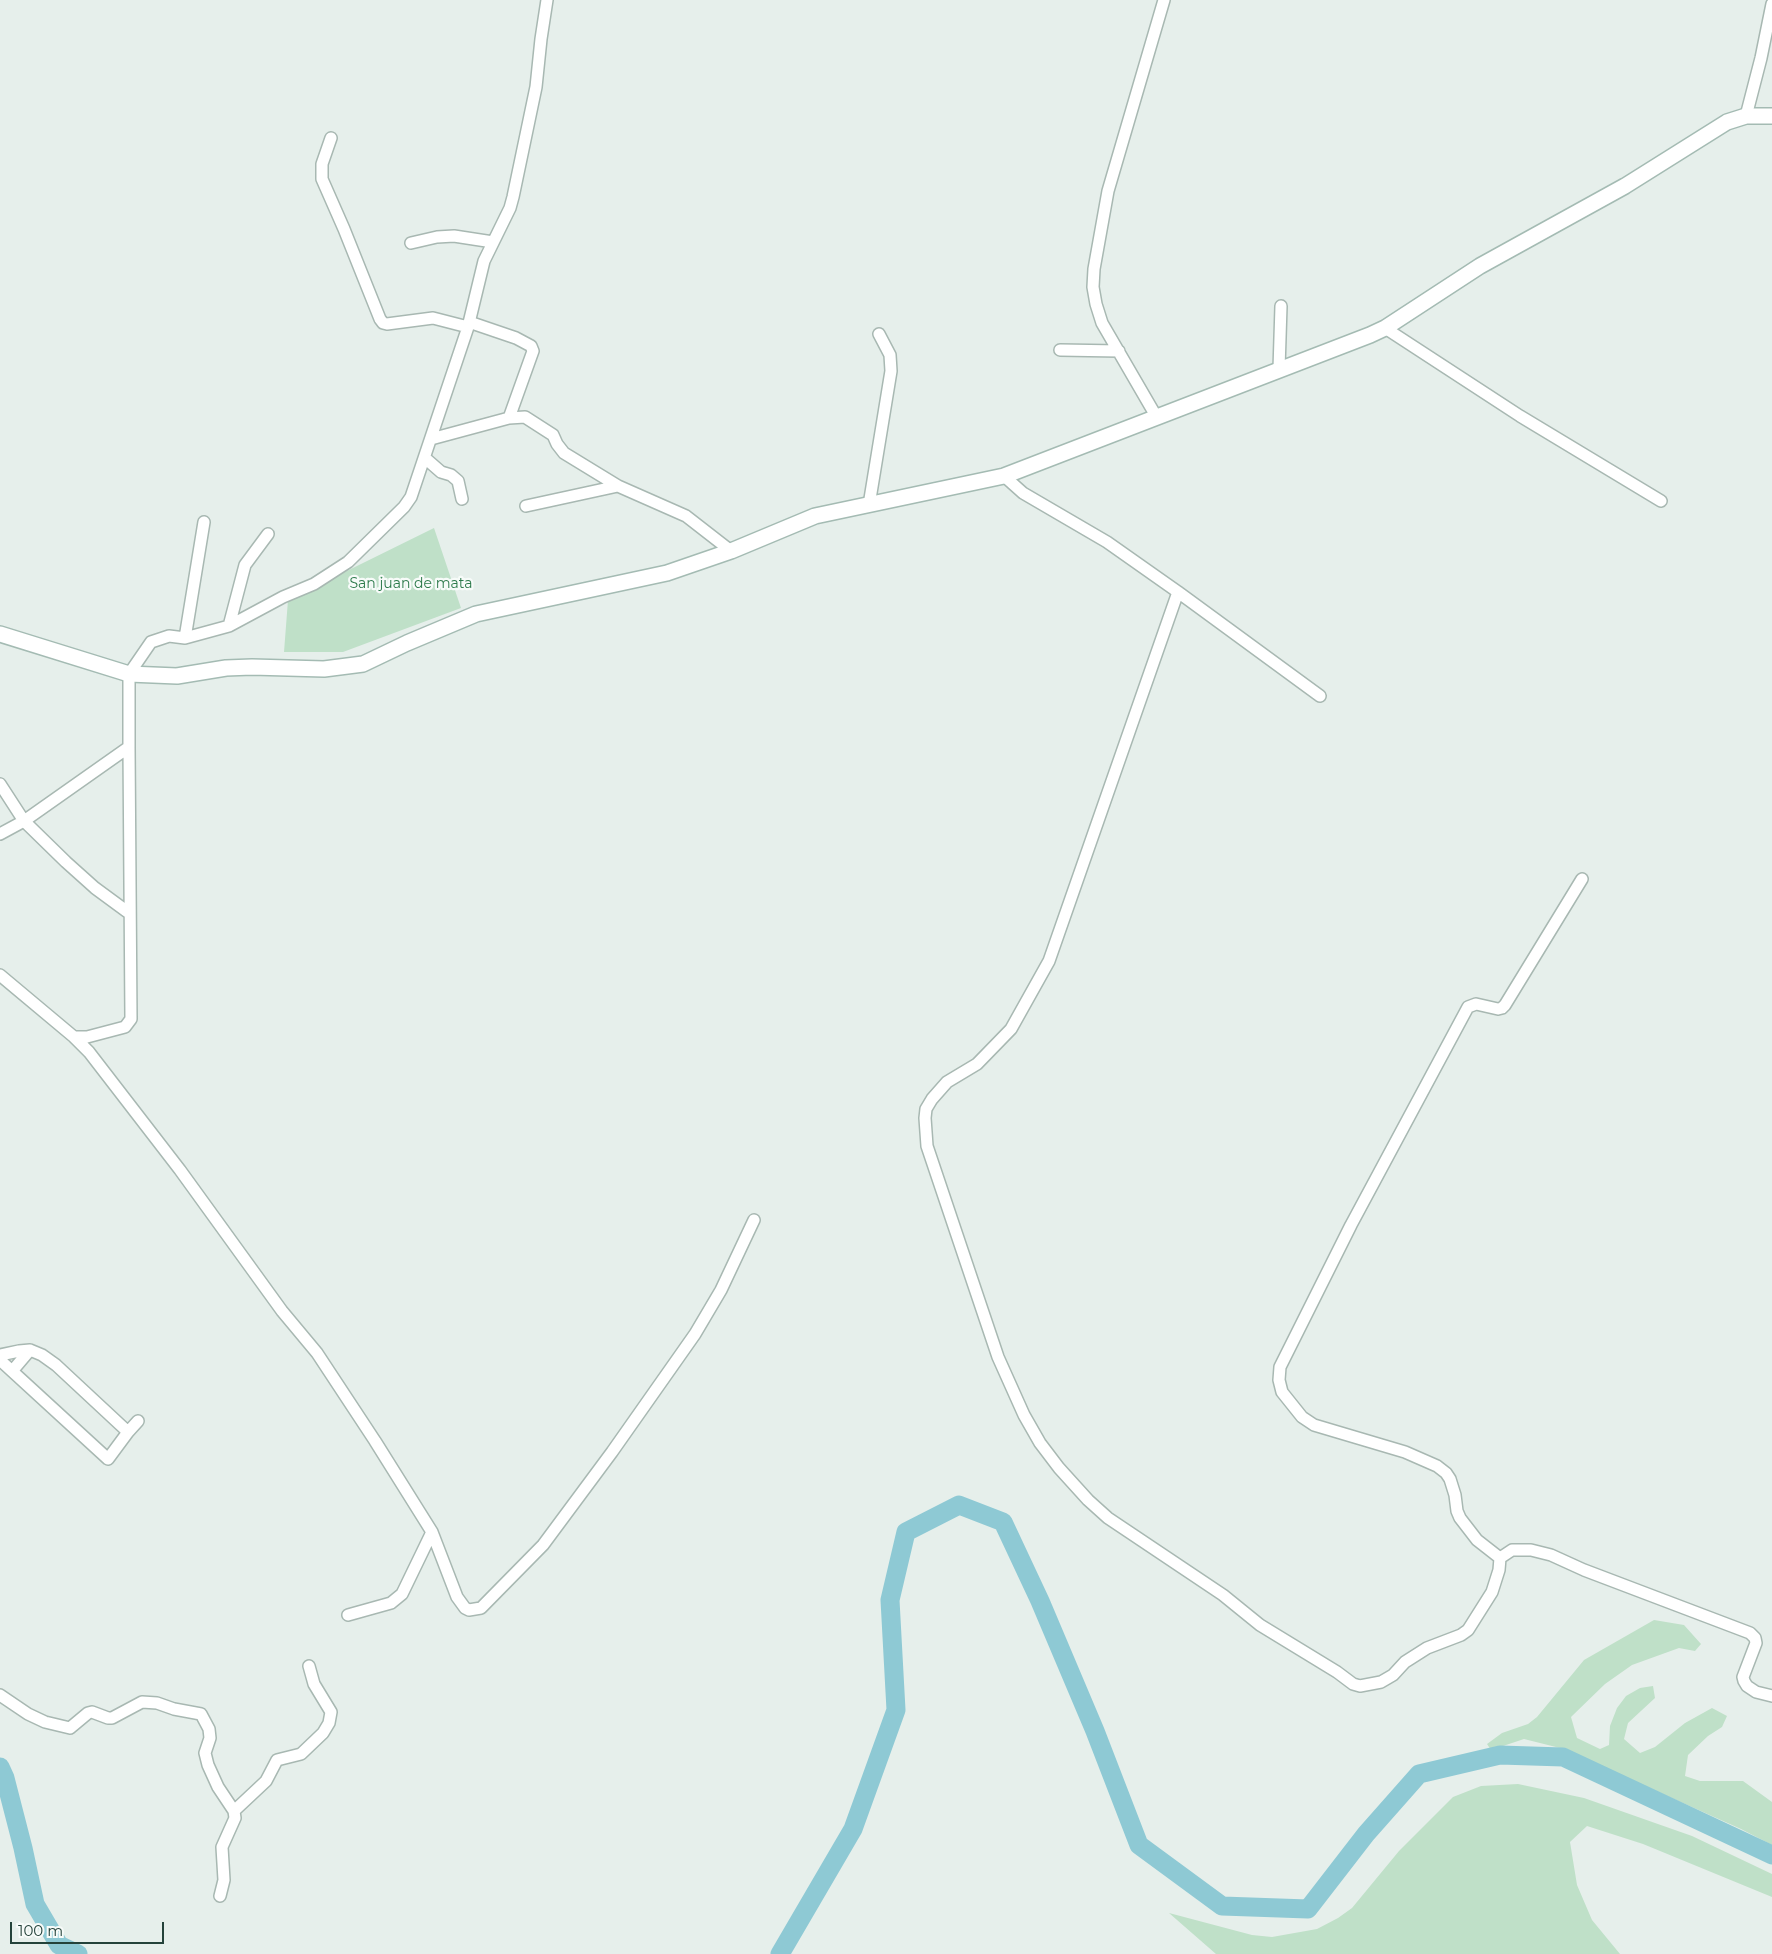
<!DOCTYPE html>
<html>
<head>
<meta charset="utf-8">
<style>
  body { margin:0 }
  #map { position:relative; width:1772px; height:1954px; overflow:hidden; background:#e6efeb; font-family:Montserrat,sans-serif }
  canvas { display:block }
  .scale { position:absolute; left:10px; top:1922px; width:154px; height:22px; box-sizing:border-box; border:2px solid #24423a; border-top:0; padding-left:6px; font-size:15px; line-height:18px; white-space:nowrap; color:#24423a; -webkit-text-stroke:4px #f7fbf9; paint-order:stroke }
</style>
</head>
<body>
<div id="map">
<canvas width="1772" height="1954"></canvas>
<div class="scale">100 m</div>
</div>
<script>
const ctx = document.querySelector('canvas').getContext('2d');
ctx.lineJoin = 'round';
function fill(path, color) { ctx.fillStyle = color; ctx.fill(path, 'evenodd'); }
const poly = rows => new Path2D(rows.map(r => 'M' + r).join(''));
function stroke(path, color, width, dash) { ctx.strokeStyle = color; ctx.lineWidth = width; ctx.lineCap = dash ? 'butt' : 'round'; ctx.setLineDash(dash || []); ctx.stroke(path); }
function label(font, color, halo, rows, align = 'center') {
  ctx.font = font + ' Montserrat,sans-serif'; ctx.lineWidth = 4.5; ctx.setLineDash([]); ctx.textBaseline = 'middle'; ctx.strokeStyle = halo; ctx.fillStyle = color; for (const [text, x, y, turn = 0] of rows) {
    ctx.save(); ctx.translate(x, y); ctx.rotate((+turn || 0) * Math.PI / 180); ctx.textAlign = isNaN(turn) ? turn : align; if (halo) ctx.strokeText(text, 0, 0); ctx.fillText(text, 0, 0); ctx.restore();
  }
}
fill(poly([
  [434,528,461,608,343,652,284,652,288,600],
  [1654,1620,1684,1625,1701,1644,1695,1651,1679,1648,1632,1665,1605,1684,1571,1717,1577,1738,1600,1749,1609,1745,1610,1726,1617,1708,1626,1696,1640,1688,1653,1686,1655,1698,1628,1723,1624,1739,1640,1753,1655,1747,1685,1723,1712,1708,1727,1716,1722,1727,1708,1736,1688,1755,1685,1776,1700,1781,1743,1781,1772,1802,1772,1845,1741,1829,1560,1748,1524,1739,1491,1750,1487,1744,1502,1733,1528,1724,1537,1717,1584,1660],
  [1518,1784,1584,1798,1692,1836,1772,1874,1772,1897,1643,1844,1587,1826,1570,1842,1577,1885,1592,1920,1620,1954,1216,1954,1169,1913,1252,1935,1272,1937,1317,1929,1338,1918,1352,1908,1399,1851,1453,1797,1481,1786]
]), '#bfe0c8');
stroke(poly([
  [0,1767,5,1778,23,1848,35,1904,59,1945,78,1954],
  [780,1954,853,1829,896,1710,890,1600,906,1532,959,1505,1003,1522,1040,1601,1095,1731,1139,1845,1222,1906,1308,1909,1366,1834,1419,1774,1500,1755,1563,1757,1772,1855]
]), '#8ec9d4', 19);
const street = poly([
  [1746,116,1761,58,1772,4],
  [331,138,322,164,322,179,344,229,380,319,383,323,387,324,433,318,468,327],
  [411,243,437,237,454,236,493,242],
  [469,322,516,338,531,346,533,351,509,418],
  [1385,328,1520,416,1661,501],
  [1060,350,1119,351],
  [1279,369,1281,306],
  [1156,416,1102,323,1096,304,1093,287,1094,269,1108,191,1164,0],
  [431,439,509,418,525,417,553,435,557,444,564,453,618,486,686,516,731,551],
  [425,458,441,472,451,475,458,481,462,499],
  [1004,476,1023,493,1107,542,1178,592,1049,961,1011,1029,977,1064,947,1082,932,1099,926,1109,925,1118,927,1146,998,1357,1024,1415,1040,1443,1059,1468,1088,1500,1108,1518,1223,1595,1260,1625,1337,1672,1353,1684,1360,1686,1381,1682,1393,1675,1405,1662,1427,1648,1461,1635,1468,1630,1492,1592,1499,1570,1500,1558,1512,1550,1531,1550,1551,1555,1584,1570,1750,1633,1755,1638,1756,1643,1743,1677,1744,1681,1747,1686,1756,1692,1772,1696],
  [869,505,891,371,890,355,879,334],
  [526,506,618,486],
  [1178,592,1320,696],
  [229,626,245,565,268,534],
  [185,638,204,522],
  [0,784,24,821,66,862,95,888,129,913],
  [0,834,24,821,129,747,129,674,151,642,169,636,185,638,229,626,283,597,314,584,348,562,404,507,411,497,468,327,484,261,510,208,513,197,536,87,541,39,547,0],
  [0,975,74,1037,89,1052,180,1170,282,1311,317,1353,375,1441,432,1532,457,1597,465,1608,469,1610,481,1608,543,1545,612,1452,695,1334,721,1290,754,1220],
  [74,1037,87,1037,125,1027,131,1019,129,747],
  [0,1355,19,1351,30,1350,42,1355,56,1365,128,1432,108,1459,0,1360],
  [13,1370,30,1350],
  [128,1432,138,1421],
  [1500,1558,1477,1540,1460,1518,1457,1511,1455,1495,1450,1479,1446,1473,1437,1466,1405,1452,1314,1425,1302,1417,1282,1392,1279,1380,1280,1367,1351,1225,1468,1007,1476,1004,1498,1009,1502,1008,1505,1005,1582,879],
  [348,1615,391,1603,402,1594,432,1532],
  [0,1695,28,1714,45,1722,70,1728,88,1713,92,1712,108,1718,112,1718,142,1702,157,1703,174,1709,201,1714,209,1729,210,1738,205,1753,208,1765,218,1787,234,1811,235,1818,222,1847,224,1880,220,1896],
  [234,1811,266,1781,277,1760,301,1754,323,1733,329,1723,331,1712,314,1684,309,1666]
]);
const secondary = poly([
  [0,634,129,674,177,676,226,668,252,667,324,669,363,664,407,643,476,614,667,573,731,551,815,516,1004,476,1370,335,1385,328,1480,266,1625,186,1727,122,1746,116,1772,116]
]);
stroke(street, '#a8b8b2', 14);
stroke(secondary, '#a4bbb3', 18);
stroke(street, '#fff', 11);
stroke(secondary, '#fff', 15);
label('14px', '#2d7a4b', '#f7fbf9', [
  ["San juan de mata",411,584]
]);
</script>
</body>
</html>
